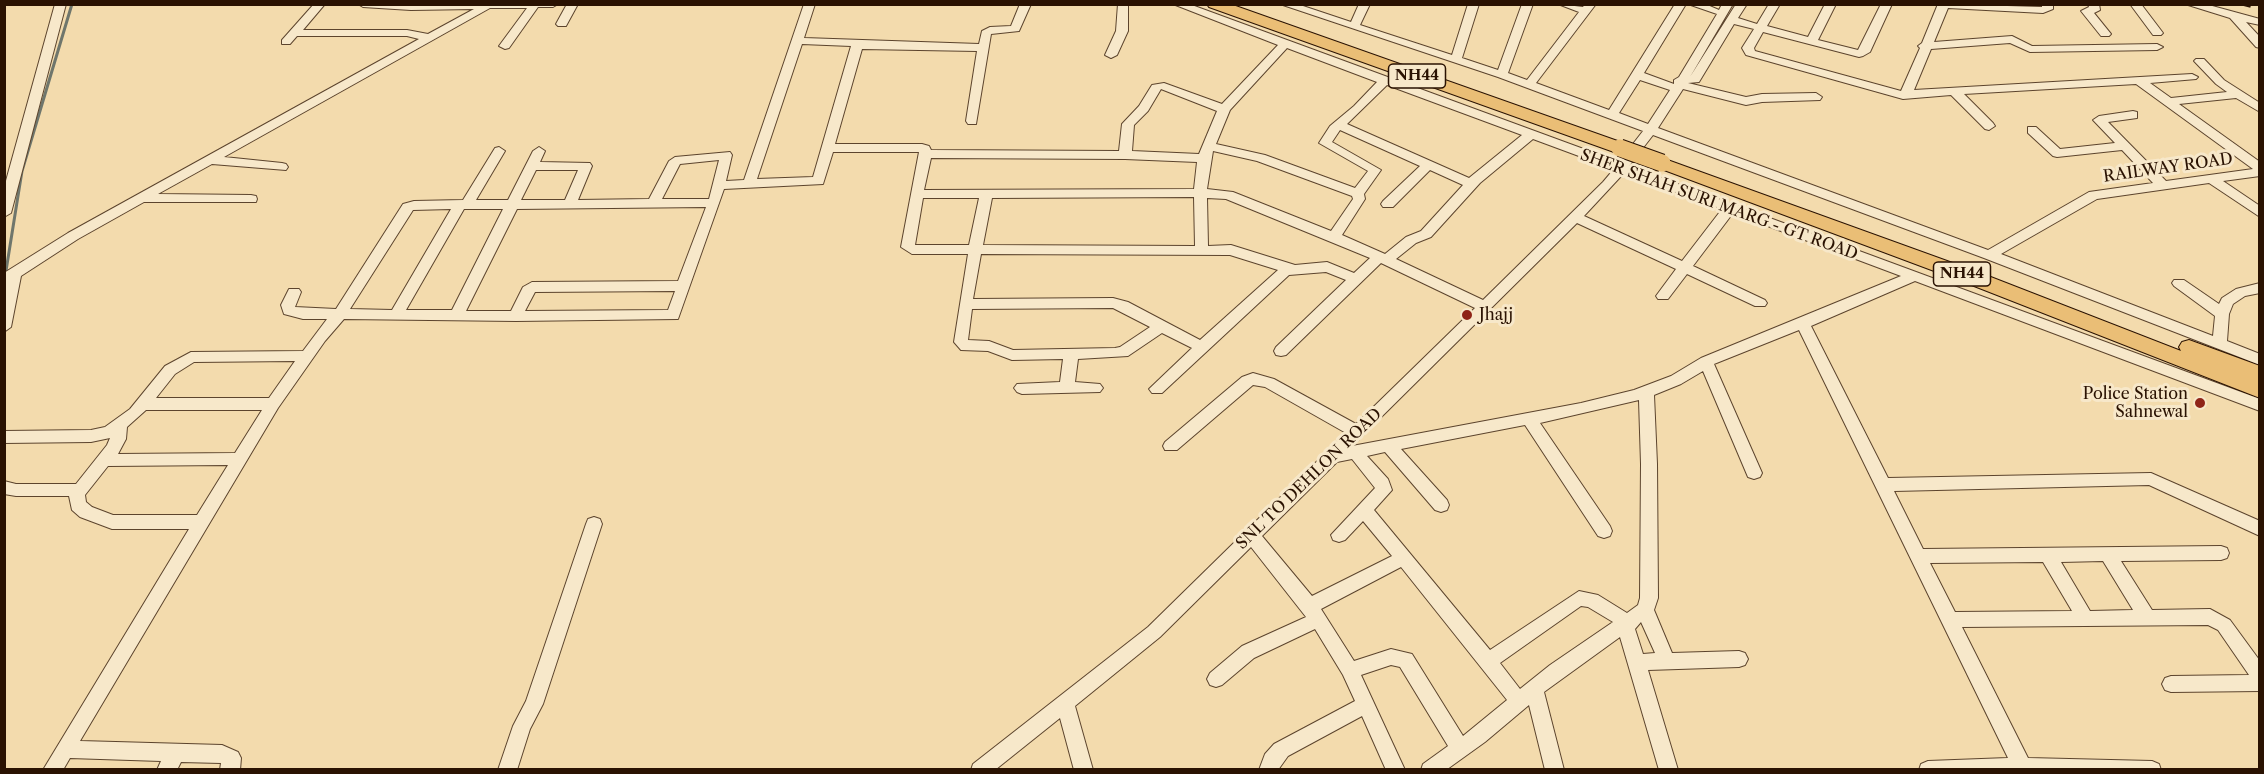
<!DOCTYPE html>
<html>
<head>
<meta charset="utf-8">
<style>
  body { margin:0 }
  #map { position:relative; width:2264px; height:774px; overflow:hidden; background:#f3dbad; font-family:"Libre Caslon Text",serif }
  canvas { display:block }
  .frame { position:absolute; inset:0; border:6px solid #2a1202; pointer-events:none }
</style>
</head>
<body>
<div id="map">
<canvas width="2264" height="774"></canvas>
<div class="frame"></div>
</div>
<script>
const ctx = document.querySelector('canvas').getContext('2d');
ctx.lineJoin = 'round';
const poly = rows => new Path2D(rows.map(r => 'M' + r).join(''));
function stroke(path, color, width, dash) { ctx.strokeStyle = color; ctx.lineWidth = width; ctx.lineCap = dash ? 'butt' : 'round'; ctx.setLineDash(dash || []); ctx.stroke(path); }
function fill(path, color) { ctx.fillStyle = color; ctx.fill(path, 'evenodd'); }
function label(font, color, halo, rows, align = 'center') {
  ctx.font = font + ' "Libre Caslon Text",serif'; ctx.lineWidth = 6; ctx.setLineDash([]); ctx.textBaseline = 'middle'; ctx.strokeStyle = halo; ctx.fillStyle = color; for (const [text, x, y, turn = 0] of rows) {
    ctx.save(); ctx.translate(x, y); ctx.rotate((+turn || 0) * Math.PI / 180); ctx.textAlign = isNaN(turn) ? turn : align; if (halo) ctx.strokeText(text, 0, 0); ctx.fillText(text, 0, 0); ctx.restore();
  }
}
stroke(poly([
  [5,277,22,171,72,4]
]), '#6f766c', 3);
const minor = poly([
  [55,4,66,4,11,213,4,217,4,188,55,4],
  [314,4,325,4,303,30,407,30,428,34,474,9,411,10,363,7,358,4,558,4,553,7,538,7,509,48,505,49,499,46,527,8,490,8,224,157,282,163,286,164,288,167,286,170,212,164,158,194,251,195,256,196,257,199,256,202,144,202,78,239,21,276,11,327,4,332,4,273,68,233,419,39,407,36,297,36,290,44,282,44,282,40,314,4],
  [567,4,578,4,566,26,558,26,556,24,567,4],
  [804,4,815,4,804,38,979,44,982,31,990,27,1011,26,1020,4,1031,4,1019,31,991,34,976,124,968,124,966,121,977,51,862,49,835,144,922,144,929,146,931,150,1119,151,1122,124,1139,106,1152,85,1164,83,1222,104,1278,45,1173,4,1189,4,1619,162,1643,131,1498,77,1280,4,1297,4,1351,22,1359,4,1370,4,1360,25,1452,55,1468,4,1479,4,1462,58,1498,70,1522,4,1533,4,1508,73,1527,80,1579,12,1558,4,1583,7,1585,4,1596,4,1536,83,1609,110,1675,4,1686,4,1644,73,1674,84,1674,80,1679,77,1717,14,1688,4,1705,4,1719,10,1722,4,1733,4,1690,77,1736,4,1747,4,1738,18,1757,24,1769,4,1780,4,1767,26,1808,37,1825,4,1836,4,1818,40,1858,50,1881,4,1892,4,1870,52,1863,56,1859,57,1763,32,1754,48,1755,51,1901,91,1920,48,1918,46,1922,43,1938,4,2042,7,2042,4,2053,4,2053,9,2043,13,1948,8,1934,42,2012,36,2032,46,2157,44,2163,47,2157,50,2030,52,2010,43,1931,49,1914,90,2192,74,2198,77,2196,79,2150,83,2171,98,2227,92,2216,84,2194,61,2196,59,2204,59,2224,80,2260,103,2260,112,2236,98,2179,104,2260,162,2260,176,2223,181,2260,206,2260,217,2209,183,2097,199,2001,254,2213,336,2215,316,2174,286,2172,283,2174,280,2184,280,2219,304,2222,298,2236,289,2260,283,2260,293,2245,296,2233,304,2229,314,2227,341,2260,354,2260,365,1984,258,1653,135,1629,166,2260,399,2260,411,1915,281,1811,326,1888,478,2151,473,2260,521,2260,536,2149,485,1894,491,1923,549,2221,546,2227,548,2229,553,2227,558,2221,560,2121,561,2152,610,2210,609,2230,620,2260,661,2260,691,2171,692,2165,690,2162,684,2165,678,2171,676,2249,675,2218,630,2208,625,1962,627,2028,758,2152,761,2159,764,2161,770,1919,770,1921,764,1928,761,2008,758,1799,330,1714,364,1762,473,1760,477,1754,479,1748,477,1703,371,1681,384,1654,395,1657,464,1658,598,1654,610,1672,653,1739,651,1745,653,1748,659,1745,665,1739,667,1648,670,1678,770,1659,770,1620,637,1544,692,1564,770,1545,770,1529,705,1485,742,1446,770,1421,770,1423,764,1448,746,1400,667,1391,665,1361,675,1405,770,1386,770,1362,716,1288,756,1278,770,1259,770,1265,754,1274,744,1355,701,1343,675,1315,629,1254,658,1222,685,1216,687,1210,685,1207,679,1210,673,1242,646,1306,617,1251,547,1160,637,1075,706,1093,770,1074,770,1060,718,995,770,971,770,973,764,1148,627,1346,433,1265,387,1253,385,1177,450,1165,450,1163,446,1165,442,1242,377,1253,373,1274,379,1356,424,1475,308,1381,263,1286,355,1281,356,1276,355,1274,351,1276,347,1346,280,1326,272,1289,275,1162,393,1152,393,1149,389,1192,348,1162,333,1128,356,1078,359,1075,382,1100,384,1103,388,1100,392,1022,394,1017,392,1014,388,1017,384,1060,382,1063,359,1012,360,988,351,961,350,954,342,968,254,912,254,901,247,919,152,833,152,823,184,724,189,678,319,516,321,344,319,325,341,278,408,80,741,222,745,238,752,241,758,240,770,220,770,221,763,181,762,177,770,157,770,161,761,70,758,63,770,43,770,189,529,112,529,80,517,72,510,69,496,16,496,4,494,4,481,16,484,76,484,107,445,110,438,91,442,4,443,4,431,91,430,105,427,130,409,165,366,191,352,303,351,327,319,303,319,284,314,281,305,289,289,299,289,301,292,295,307,336,309,403,204,414,201,463,200,495,148,499,147,505,151,476,200,508,200,533,151,539,147,545,151,540,162,590,163,592,166,578,200,649,199,669,161,675,157,730,152,732,155,726,181,744,180,804,4],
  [1734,24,1754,29,1742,48,1746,55,1903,99,1951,95,1985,129,1989,130,1995,126,1993,123,1964,94,2136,84,2253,169,2166,181,2108,122,2137,118,2137,112,2133,111,2099,116,2093,120,2115,143,2060,149,2036,127,2028,127,2028,133,2053,156,2057,157,2122,150,2153,183,2089,192,1988,250,1658,128,1683,89,1746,105,1762,102,1820,100,1822,97,1816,93,1762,94,1746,97,1688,83,1699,82,1734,24],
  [802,44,851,46,813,177,757,179,802,44],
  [1287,48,1377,82,1354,106,1330,126,1319,143,1368,171,1355,188,1265,155,1216,144,1230,110,1287,48],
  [1640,80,1670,90,1648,124,1619,113,1640,80],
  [1387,85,1522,135,1469,178,1347,124,1387,85],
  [1161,89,1217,111,1199,154,1132,151,1134,125,1148,111,1161,89],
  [1340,130,1420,166,1383,201,1381,204,1383,207,1393,207,1430,170,1463,185,1421,231,1406,237,1385,254,1342,235,1365,199,1364,194,1381,170,1332,142,1340,130],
  [1533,139,1614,169,1603,182,1483,300,1396,259,1416,243,1431,237,1480,183,1533,139],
  [1213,151,1257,161,1352,196,1353,199,1331,231,1233,192,1207,189,1213,151],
  [931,158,1125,159,1197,162,1194,189,924,190,931,158],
  [719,160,709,199,662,199,680,164,719,160],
  [536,170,578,170,565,200,521,200,536,170],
  [1624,173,1722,209,1682,261,1584,216,1624,173],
  [1194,197,1195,246,983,245,992,198,1194,197],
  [923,198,979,198,969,245,915,245,923,198],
  [1207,198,1226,199,1370,258,1354,273,1327,262,1295,265,1231,245,1208,246,1207,198],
  [706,207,678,281,532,282,523,287,511,311,466,311,517,209,706,207],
  [451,209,392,310,350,309,413,210,451,209],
  [464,209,503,209,452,310,406,310,464,209],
  [1733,213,1901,276,1701,358,1671,376,1634,390,1581,403,1352,446,1577,223,1676,269,1656,296,1658,299,1668,299,1687,274,1755,306,1765,306,1767,303,1765,300,1693,266,1733,213],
  [981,254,1230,255,1278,270,1200,340,1128,302,1113,298,973,299,981,254],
  [675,291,668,310,525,311,535,292,675,291],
  [1113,308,1150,327,1120,347,1115,348,1013,350,989,341,968,340,972,309,1113,308],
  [295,361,269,398,156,398,175,374,194,362,295,361],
  [1639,400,1641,464,1640,598,1638,605,1627,613,1598,595,1579,591,1490,650,1374,510,1392,490,1388,479,1367,456,1385,452,1435,510,1441,512,1447,510,1449,505,1447,500,1401,449,1525,425,1598,536,1604,538,1610,536,1612,531,1610,526,1540,423,1639,400],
  [146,410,262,410,235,453,118,454,126,439,127,427,146,410],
  [1352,459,1375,488,1331,535,1333,540,1339,542,1345,540,1363,521,1392,556,1312,596,1262,536,1337,462,1352,459],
  [228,465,197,515,113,515,92,507,86,502,85,495,108,466,228,465],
  [2103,561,2133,610,2090,611,2061,562,2103,561],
  [2043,562,2072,611,1955,612,1930,563,2043,562],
  [1401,567,1507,700,1463,736,1412,654,1391,649,1354,661,1321,609,1401,567],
  [1581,606,1588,607,1613,622,1550,665,1520,689,1500,663,1581,606],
  [1641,622,1655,653,1643,654,1635,629,1641,622],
  [1118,4,1128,4,1128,31,1117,55,1111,58,1105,55,1116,31,1118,4],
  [2088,4,2099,4,2100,10,2094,13,2111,34,2109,36,2101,36,2081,11,2089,7,2088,4],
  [2130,4,2141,4,2163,33,2161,35,2153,35,2130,4],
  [2185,4,2205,4,2260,19,2260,25,2246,22,2260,37,2260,48,2256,47,2230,18,2185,4],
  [594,517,600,519,602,524,543,704,530,729,517,770,498,770,513,726,526,701,586,524,588,519,594,517]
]);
const highway = poly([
  [1207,4,1230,4,1626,144,1629,148,1626,152,1614,152,1209,7,1207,4],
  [1662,158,1983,274,2181,351,2179,347,2182,342,2189,340,2260,366,2260,398,1969,284,1656,167,1653,163,1656,159,1662,158]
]);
stroke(minor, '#5c442d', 2);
stroke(highway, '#2a1202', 2);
fill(minor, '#f7e8ca');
fill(highway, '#eabe76');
stroke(poly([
  [2242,4,2260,9]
]), '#2a1202', 3, [9, 9]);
const highwayBridge = poly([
  [1620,148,1662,163]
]);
stroke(highwayBridge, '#2a1202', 19, []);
stroke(highwayBridge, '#eabe76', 17);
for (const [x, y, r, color] of [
  [1467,315,6,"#8f2418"],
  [2200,403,6,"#8f2418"]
]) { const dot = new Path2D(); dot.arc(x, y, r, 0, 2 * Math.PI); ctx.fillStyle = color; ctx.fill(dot); stroke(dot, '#f7e8ca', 2); }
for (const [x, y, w] of [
  [1417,76,57],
  [1962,274,57]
]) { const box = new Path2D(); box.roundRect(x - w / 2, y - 12, w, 24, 4.5); ctx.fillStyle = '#f7e8ca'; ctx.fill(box); stroke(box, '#2a1202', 1.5); }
label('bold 15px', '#2a1202', null, [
  ["NH44",1417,76],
  ["NH44",1962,274]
]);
label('16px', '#2a1202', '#f7e8ca', [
  ["RAILWAY ROAD",2168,168,-8],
  ["SHER SHAH SURI MARG - GT ROAD",1719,205,20],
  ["SNL TO DEHLON ROAD",1309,479,-44]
]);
label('16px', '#2a1202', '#f7e8ca', [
  ["Jhajj",1479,315],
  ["Police Station",2188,394,"right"],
  ["Sahnewal",2188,412,"right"]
], 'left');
</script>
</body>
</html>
